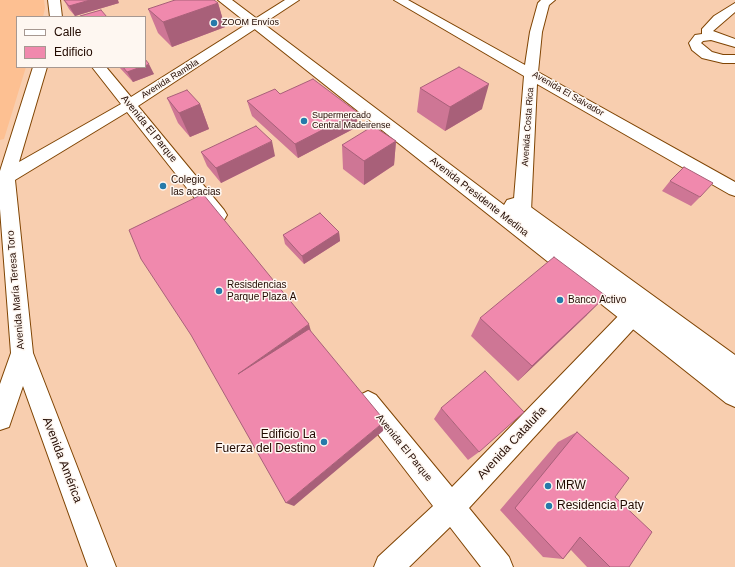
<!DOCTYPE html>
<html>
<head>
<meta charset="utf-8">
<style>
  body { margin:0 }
  #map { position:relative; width:735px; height:567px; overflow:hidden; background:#f8ceaf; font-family:Helvetica,sans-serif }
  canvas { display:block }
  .legend { position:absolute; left:16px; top:16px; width:130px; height:52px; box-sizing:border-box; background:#fef7f1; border:1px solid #a69891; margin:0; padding:5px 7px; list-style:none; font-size:12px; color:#220a00 }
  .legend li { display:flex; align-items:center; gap:8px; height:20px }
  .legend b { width:20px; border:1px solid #a69891 }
</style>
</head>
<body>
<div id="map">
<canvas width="735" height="567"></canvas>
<ul class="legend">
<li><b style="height:5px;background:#fff"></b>Calle</li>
<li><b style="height:11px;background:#f089ad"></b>Edificio</li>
</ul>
</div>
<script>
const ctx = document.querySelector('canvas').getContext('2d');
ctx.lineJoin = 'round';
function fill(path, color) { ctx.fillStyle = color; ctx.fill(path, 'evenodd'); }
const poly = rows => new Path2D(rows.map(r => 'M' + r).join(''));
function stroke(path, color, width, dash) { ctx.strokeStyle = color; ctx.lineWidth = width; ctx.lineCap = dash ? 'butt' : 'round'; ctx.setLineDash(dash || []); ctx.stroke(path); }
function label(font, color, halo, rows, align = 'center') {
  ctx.font = font + ' Helvetica,sans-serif'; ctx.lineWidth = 3; ctx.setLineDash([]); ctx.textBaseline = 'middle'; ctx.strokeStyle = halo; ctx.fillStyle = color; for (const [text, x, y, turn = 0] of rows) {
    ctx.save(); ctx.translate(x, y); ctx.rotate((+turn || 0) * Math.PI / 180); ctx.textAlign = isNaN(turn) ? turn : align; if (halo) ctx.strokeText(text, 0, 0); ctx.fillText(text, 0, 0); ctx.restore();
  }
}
fill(poly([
  [0,0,44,0,45,8,43,17,17,17,17,67,26,67,4,139,0,140]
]), '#fdc092');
const minor = poly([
  [48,0,60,0,62,17,50,17,48,0],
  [285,0,299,0,138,106,224,210,227,215,224,220,218,222,212,220,127,112,15,180,33,353,116,567,88,567,23,386,9,427,0,430,0,384,11,353,0,209,0,171,33,67,47,67,19,162,121,104,92,67,106,67,131,97,285,0],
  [394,0,408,0,525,65,530,32,538,3,541,0,555,0,549,5,542,32,538,72,735,182,735,196,729,194,537,84,531,211,528,216,522,218,516,216,513,211,524,76,394,0],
  [735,3,735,12,713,31,735,39,735,47,711,40,703,41,701,43,712,52,723,55,735,55,735,63,723,63,702,58,692,50,689,43,695,35,702,34,702,29,714,16,735,3],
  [633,306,640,308,643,315,640,322,469,508,509,557,513,567,481,567,450,527,409,567,374,567,378,557,433,506,360,411,356,403,360,395,368,391,376,395,452,487,626,308,633,306]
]);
const tertiary = poly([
  [218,0,232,0,504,205,507,200,514,198,521,200,735,355,735,407,726,403,218,0]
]);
stroke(minor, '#7f4403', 2);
stroke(tertiary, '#7f4403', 2);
fill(minor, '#fff');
fill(tertiary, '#fff');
fill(poly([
  [64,0,119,3,75,16,69,9],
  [218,3,225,27,172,47,158,33,148,9],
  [119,67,145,67,154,74,133,82],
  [420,88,482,109,445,131,417,112],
  [280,94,357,112,357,127,298,158,252,116,247,101],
  [167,98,200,104,209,129,190,137,178,123],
  [396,141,394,165,364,185,343,169,342,145],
  [201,152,275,156,221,183,207,166],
  [670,181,700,197,691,206,662,191],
  [339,232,340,241,304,264,285,244,283,235],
  [587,315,518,381,471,336,480,318],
  [441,408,479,452,468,460,434,419],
  [577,432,629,567,587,567,571,550,563,559,543,557,500,510,558,442]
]), '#ce7695');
fill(poly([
  [90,0,118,0,119,3,75,16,69,6],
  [218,3,225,27,172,47,163,22],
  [149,64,154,74,133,82,127,72,141,67,145,67,145,66],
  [489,84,482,109,445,131,450,107],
  [200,104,209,129,190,137,179,113],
  [357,112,357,127,298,158,295,144],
  [272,141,275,156,221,183,216,168],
  [396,141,394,165,364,185,364,161],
  [339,232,340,241,304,264,302,256],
  [606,296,587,315,518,381,532,366],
  [309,324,314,342,238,374],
  [385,421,383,431,294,506,286,503]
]), '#a86079');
const building = poly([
  [64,0,90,0,69,6,64,0],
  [175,0,214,0,218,3,163,22,148,9,175,0],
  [101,10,107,17,81,17,80,16,101,10],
  [145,59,149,64,145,66,145,59],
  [123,67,141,67,127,72,123,67],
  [459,67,489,84,450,107,420,88,459,67],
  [313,79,357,112,295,144,247,101,275,89,280,94,313,79],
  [187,90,200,104,179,113,167,98,187,90],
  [256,126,272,141,216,168,201,152,256,126],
  [373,126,396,141,364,161,342,145,373,126],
  [684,167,713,183,700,197,670,181,684,167],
  [203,194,309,324,238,374,309,329,385,421,286,503,191,335,141,259,129,230,203,194],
  [320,213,339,232,302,256,283,235,320,213],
  [554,257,606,296,532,366,480,318,554,257],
  [485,371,524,412,479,452,441,408,485,371],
  [577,432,629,478,615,497,652,532,629,567,610,567,580,537,563,559,515,508,577,432]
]);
fill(building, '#f089ad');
stroke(building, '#a86079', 1);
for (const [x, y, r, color] of [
  [214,23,4,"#257aaa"],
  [304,121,4,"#257aaa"],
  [163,186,4,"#257aaa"],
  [219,291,4,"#257aaa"],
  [560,300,4,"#257aaa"],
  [324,442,4,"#257aaa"],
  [548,486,4,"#257aaa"],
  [549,506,4,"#257aaa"]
]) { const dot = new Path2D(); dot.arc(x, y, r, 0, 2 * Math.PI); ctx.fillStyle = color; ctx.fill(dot); stroke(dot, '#fef7f1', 1.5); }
label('9px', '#220a00', '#fef7f1', [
  ["ZOOM Envíos",222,23],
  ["Supermercado",312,116],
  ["Central Madeirense",312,126]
], 'left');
label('9px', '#220a00', '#fef7f1', [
  ["Avenida Rambla",170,79,-32],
  ["Avenida El Salvador",568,94,30],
  ["Avenida Costa Rica",528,127,-86]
]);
label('10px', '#220a00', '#fef7f1', [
  ["Avenida El Parque",149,129,51],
  ["Avenida Presidente Medina",479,197,38],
  ["Avenida María Teresa Toro",16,290,-95],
  ["Avenida El Parque",404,448,51]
]);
label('10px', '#220a00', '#fef7f1', [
  ["Colegio",171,180],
  ["las acacias",171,192],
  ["Resisdencias",227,285],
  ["Parque Plaza A",227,297],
  ["Banco Activo",568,300]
], 'left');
label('12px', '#220a00', '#fef7f1', [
  ["Edificio La",316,435,"right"],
  ["Fuerza del Destino",316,449,"right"],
  ["MRW",556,486],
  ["Residencia Paty",557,506]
], 'left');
label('12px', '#220a00', '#fef7f1', [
  ["Avenida Cataluña",512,443,-47],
  ["Avenida América",62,460,69]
]);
</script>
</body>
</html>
